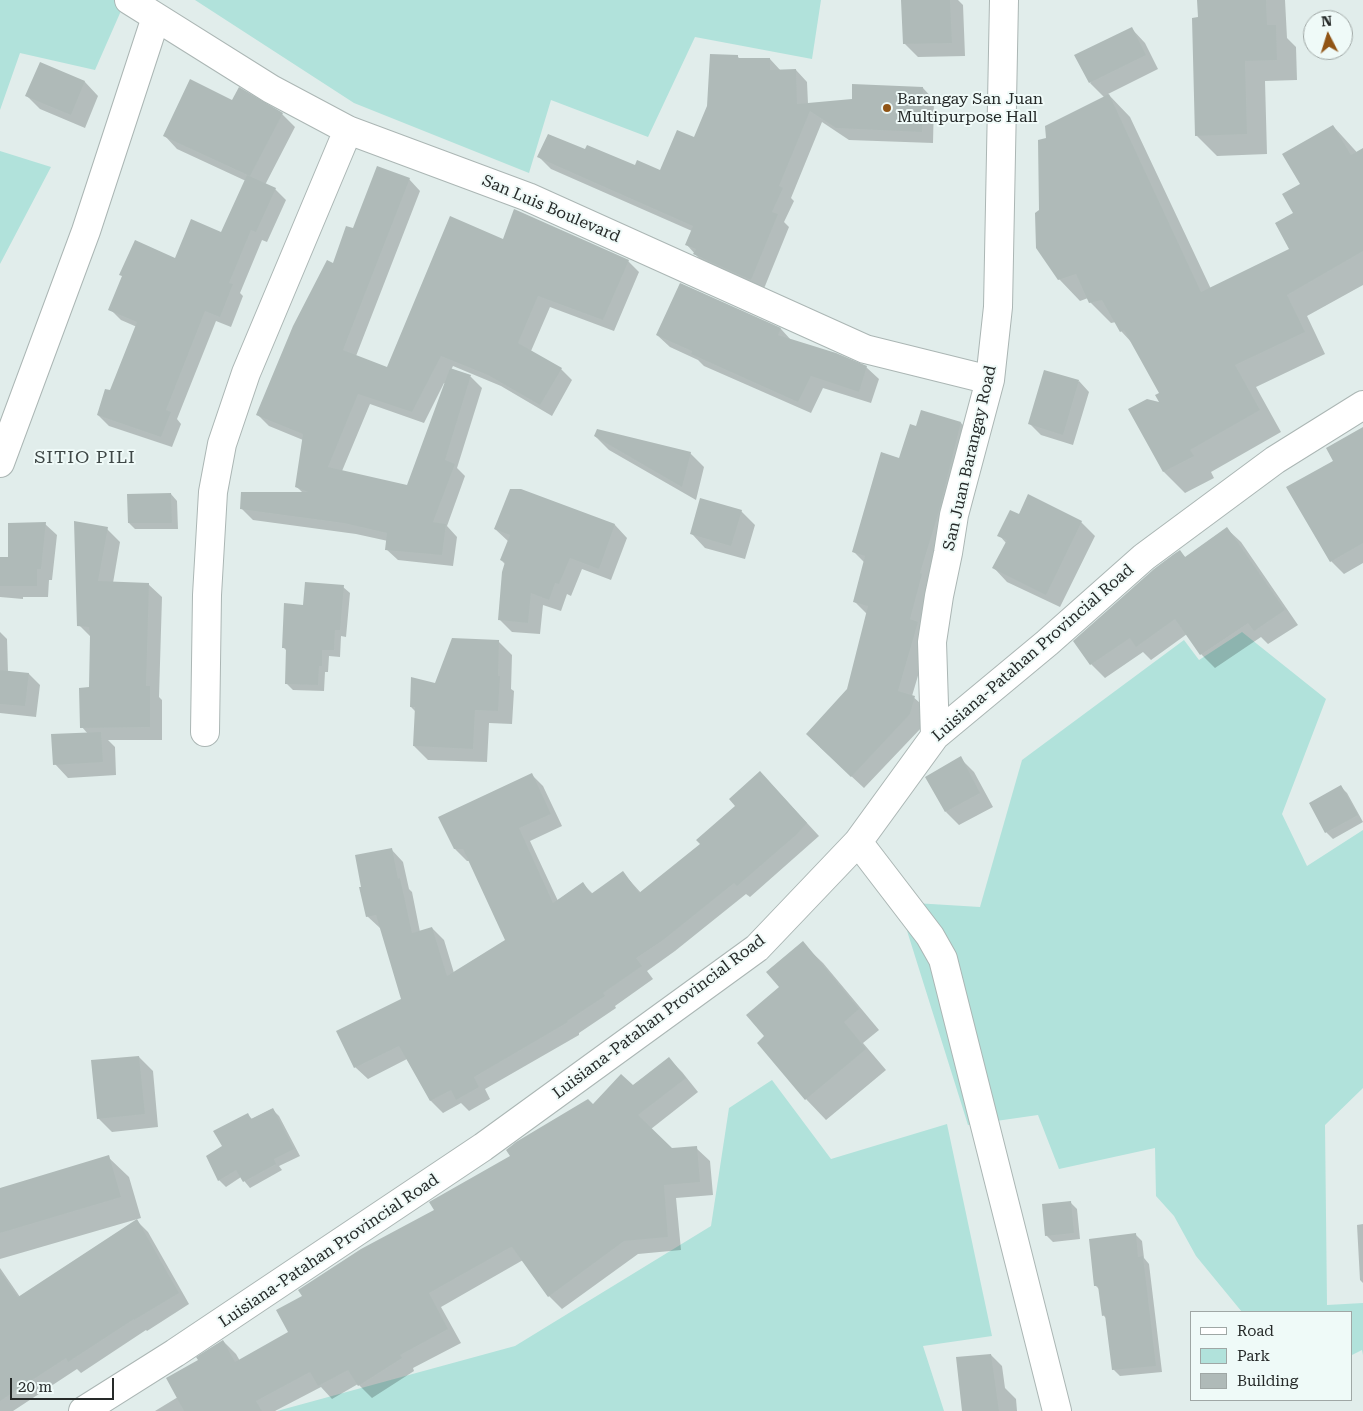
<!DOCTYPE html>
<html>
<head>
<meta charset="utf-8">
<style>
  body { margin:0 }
  #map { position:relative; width:1363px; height:1411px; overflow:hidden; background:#e1edeb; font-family:"Roboto Serif",serif }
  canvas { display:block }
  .legend { position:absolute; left:1190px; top:1311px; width:162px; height:90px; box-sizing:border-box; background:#effaf8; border:1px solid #9fa7a5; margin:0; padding:6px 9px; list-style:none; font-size:15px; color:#262a29 }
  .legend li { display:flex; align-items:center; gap:10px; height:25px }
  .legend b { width:25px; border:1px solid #9fa7a5 }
  .north { position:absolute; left:1303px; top:10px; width:50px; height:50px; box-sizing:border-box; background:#effaf8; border:1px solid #9fa7a5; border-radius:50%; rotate:355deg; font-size:14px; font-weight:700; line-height:20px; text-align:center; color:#262a29 }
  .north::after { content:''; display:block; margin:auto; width:18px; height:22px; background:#905415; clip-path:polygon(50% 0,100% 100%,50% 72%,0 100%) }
  .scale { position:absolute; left:10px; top:1378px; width:104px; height:22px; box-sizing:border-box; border:2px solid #262a29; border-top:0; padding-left:6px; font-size:15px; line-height:18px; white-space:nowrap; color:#262a29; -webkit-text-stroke:4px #effaf8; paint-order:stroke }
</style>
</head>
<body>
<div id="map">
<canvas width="1363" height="1411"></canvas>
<ul class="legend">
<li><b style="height:6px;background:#fff"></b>Road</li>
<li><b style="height:14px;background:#b1e2db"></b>Park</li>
<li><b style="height:14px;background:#afbab8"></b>Building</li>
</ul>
<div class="north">N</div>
<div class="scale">20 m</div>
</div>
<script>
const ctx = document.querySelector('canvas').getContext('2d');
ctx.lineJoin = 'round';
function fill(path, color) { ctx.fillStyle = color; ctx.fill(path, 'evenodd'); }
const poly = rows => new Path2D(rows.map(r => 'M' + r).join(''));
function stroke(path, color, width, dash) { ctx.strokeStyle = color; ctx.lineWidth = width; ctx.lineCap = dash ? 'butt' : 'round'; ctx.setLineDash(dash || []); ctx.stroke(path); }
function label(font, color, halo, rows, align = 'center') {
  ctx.font = font + ' "Roboto Serif",serif'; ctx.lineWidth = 4; ctx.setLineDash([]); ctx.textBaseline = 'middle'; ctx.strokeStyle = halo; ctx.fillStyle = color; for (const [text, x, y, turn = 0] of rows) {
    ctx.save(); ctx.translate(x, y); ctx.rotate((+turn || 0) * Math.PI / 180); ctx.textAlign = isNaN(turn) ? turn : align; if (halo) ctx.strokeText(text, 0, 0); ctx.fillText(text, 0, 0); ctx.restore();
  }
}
fill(poly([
  [0,0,118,0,124,4,95,70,20,53,0,110],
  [195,0,821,0,812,59,695,37,648,137,551,100,529,173,354,103],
  [0,151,51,167,0,264],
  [1242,632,1326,699,1282,814,1307,866,1363,830,1363,1088,1325,1125,1327,1305,1363,1303,1363,1355,1362,1350,1352,1355,1352,1312,1242,1312,1196,1256,1174,1216,1156,1196,1155,1148,1059,1169,1038,1115,968,1125,898,902,980,907,1022,760,1184,640,1199,660],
  [772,1080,831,1159,947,1124,992,1336,923,1346,944,1411,277,1411,515,1346,711,1226,729,1108]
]), '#b1e2db');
fill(poly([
  [902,0,958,0,963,5,965,56,918,57,904,43],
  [1199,0,1285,0,1287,38,1296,47,1297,80,1265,81,1267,154,1217,156,1196,135],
  [1132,29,1145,43,1158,69,1108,94,1130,117,1211,289,1291,249,1294,214,1301,185,1333,126,1363,159,1363,285,1307,316,1325,354,1256,387,1281,432,1211,472,1214,478,1185,493,1164,472,1130,410,1162,404,1161,393,1133,344,1121,331,1116,322,1111,323,1090,302,1088,298,1080,301,1059,279,1040,211,1048,139,1104,97,1090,83],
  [738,57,740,59,770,59,781,71,796,70,807,82,808,104,853,100,923,88,934,100,933,143,849,140,822,122,791,198,794,201,784,222,789,227,763,291,706,266,687,245,692,231,551,169,539,157,586,151,636,167,661,172,695,138],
  [40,64,85,82,98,96,85,128,40,109,27,96],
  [233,101,282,114,295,127,265,185,275,189,286,200,267,242,262,240,240,293,243,296,231,327,216,321,177,419,181,424,172,447,109,426,98,415,111,392,137,327,121,320,110,309,175,260,221,234,246,181,177,149,165,136],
  [409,179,420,191,356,356,387,369,503,241,628,261,639,272,614,331,550,307,531,351,561,369,572,380,552,416,501,386,453,366,451,370,471,377,482,388,457,468,465,476,447,526,457,537,453,566,398,560,386,549,388,541,356,534,253,520,241,508,303,493,296,486,303,440,269,426,258,415,334,264,354,230],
  [444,383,446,384,408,486,342,471,370,404,424,423],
  [681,284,781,329,791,340,866,367,879,379,871,403,823,388,811,413,704,366,698,360,670,347,657,335],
  [1079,381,1089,392,1073,445,1041,435,1030,424],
  [922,411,961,423,973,435,930,635,912,696,927,709,922,727,864,788,820,747,848,690,867,614,854,601,865,563,853,551,917,427],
  [1363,434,1363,563,1344,574,1331,561,1288,487,1334,461],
  [595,436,690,453,704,467,696,500,609,450],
  [521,490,615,525,627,538,611,580,582,569,571,596,567,594,561,611,543,605,540,634,512,632,500,620,506,565,501,560,509,542,495,529],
  [171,494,177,501,178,529,135,529,129,523],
  [1029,496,1081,522,1095,536,1060,607,1007,582,994,568,1006,543,999,535,1019,515],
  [741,511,755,525,745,559,705,548,692,534],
  [45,524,57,535,52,580,49,580,48,597,23,597,23,599,0,597,0,557,9,557],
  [107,529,120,542,113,583,148,584,162,597,159,697,162,700,162,740,108,740,115,747,116,775,68,778,55,764,88,734,82,727,90,689,91,637,79,625],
  [1227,529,1241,542,1298,625,1268,644,1261,637,1215,668,1201,654,1187,634,1151,660,1143,652,1105,678,1091,664,1075,641,1180,552,1186,558],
  [343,587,350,593,346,637,341,636,340,657,329,656,328,672,325,672,324,691,293,690,286,683,287,651,284,648,304,606],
  [0,632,7,639,8,672,29,674,40,685,36,717,0,713],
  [498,641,512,655,511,689,514,691,512,724,489,723,487,762,428,760,414,746,416,712,411,707],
  [960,758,974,772,993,807,959,825,946,812],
  [760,772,819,836,750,897,746,894,675,951,647,971,653,979,615,1006,616,1008,579,1033,579,1035,485,1089,490,1099,469,1111,461,1103,443,1113,431,1101,407,1059,368,1079,355,1067,403,999,382,928,380,928,367,916,391,849,403,862,409,889,412,892,420,932,432,928,444,940,454,973,507,941,470,861,467,861,455,849,531,774,543,786,562,826,530,841,558,901,583,884,593,894,623,873,641,893,702,844,737,806],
  [1341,787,1347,793,1363,822,1333,839,1326,832],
  [802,943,823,963,879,1030,863,1043,886,1070,826,1120,806,1099,766,1037,780,987],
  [139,1057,153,1071,158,1127,112,1132,98,1118],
  [669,1059,682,1072,698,1092,651,1129,672,1149,696,1148,710,1161,713,1195,676,1198,681,1250,638,1254,562,1309,549,1296,523,1260,441,1307,461,1343,413,1368,414,1371,372,1398,358,1384,332,1399,321,1387,275,1411,155,1411,178,1397,200,1361,223,1341,236,1354,240,1361,290,1333,303,1296,436,1210,511,1156,593,1105,632,1086],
  [272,1109,279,1116,300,1156,279,1166,282,1170,250,1188,241,1177,226,1187,219,1180,224,1146,248,1115,252,1119],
  [108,1157,129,1177,141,1218,0,1259,0,1189],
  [1071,1203,1077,1209,1080,1239,1053,1242,1046,1235],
  [137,1221,148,1232,189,1304,147,1331,146,1330,81,1373,77,1369,13,1411,0,1411,0,1268,20,1297],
  [1363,1224,1363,1283,1360,1280,1357,1225],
  [1135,1234,1142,1241,1144,1258,1149,1264,1162,1372,1120,1376,1113,1369,1106,1318,1103,1315,1100,1290,1095,1285],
  [991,1355,1002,1366,1005,1388,1016,1399,1017,1411,963,1411]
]), '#0003');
fill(poly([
  [901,0,950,0,952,43,903,44],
  [1197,0,1266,0,1267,25,1276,25,1277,60,1245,61,1247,134,1195,136,1192,18,1198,17],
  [1132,27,1146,55,1089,83,1074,55],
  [710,54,738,55,738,58,770,58,770,70,796,69,797,104,852,99,852,84,923,87,922,132,836,128,810,111,779,186,783,188,772,212,778,214,751,280,693,254,696,249,685,245,693,226,537,157,548,134,585,149,587,145,635,165,637,160,660,170,677,130,694,137,707,106],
  [40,62,85,81,71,115,25,96],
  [190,79,232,100,239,87,283,113,250,176,163,136],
  [1109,94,1201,292,1289,249,1275,223,1293,213,1282,194,1300,184,1282,154,1333,125,1351,155,1363,148,1363,251,1287,295,1305,332,1235,365,1260,410,1190,450,1194,456,1163,472,1128,409,1147,399,1159,402,1155,395,1159,393,1124,330,1120,332,1102,300,1089,303,1076,274,1058,280,1036,248,1035,213,1039,210,1038,140,1046,138,1045,126],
  [377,166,410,178,343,350,387,367,450,216,503,239,514,209,629,260,603,320,538,296,518,343,562,368,540,405,488,375,441,356,412,412,358,394,328,467,407,485,450,368,471,375,445,460,455,464,433,522,446,524,442,555,385,550,387,533,344,523,240,509,241,492,308,492,295,487,303,434,256,415,293,326,327,260,333,263,346,226,353,228],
  [247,175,276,188,256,232,251,230,229,283,233,284,220,317,205,311,166,410,171,412,161,437,97,415,105,389,110,390,137,322,108,310,122,276,119,275,135,240,175,258,191,219,221,232],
  [680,283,781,328,778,335,836,353,867,366,859,392,811,376,798,402,691,354,692,351,656,335],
  [1044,370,1079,380,1063,435,1028,424],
  [921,410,961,422,939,511,920,573,922,574,910,619,918,622,898,691,915,696,910,714,851,777,806,734,847,689,868,606,853,602,865,556,852,552,881,452,899,458,910,424,916,426],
  [1363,427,1363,543,1330,562,1286,487,1333,461,1326,448],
  [597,429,691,452,682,487,594,436],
  [510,489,521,489,615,524,599,569,570,558,559,584,555,583,549,600,531,593,528,623,498,620,502,572,505,562,500,560,510,535,494,529],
  [171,493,172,523,128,523,127,494],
  [1028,494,1082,521,1046,595,992,568,1007,540,997,536,1010,510,1019,514],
  [700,498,742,510,731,546,690,534],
  [74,521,108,527,98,581,149,583,146,686,150,686,150,727,80,728,79,688,89,687,90,636,89,627,77,626],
  [46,522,41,569,37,569,37,586,0,586,0,557,8,557,8,523],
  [1227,527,1285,610,1254,631,1248,623,1200,655,1175,619,1136,647,1130,638,1090,665,1073,641,1154,569,1174,554,1180,550,1185,557],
  [305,582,344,585,340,630,335,630,334,650,322,650,322,666,319,666,318,685,285,684,286,648,282,648,284,603,303,605],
  [452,638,499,640,498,676,500,676,498,711,475,710,473,749,413,746,415,707,410,707,411,677,435,683],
  [0,670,29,673,25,706,0,704],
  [101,732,103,762,53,765,51,734],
  [961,756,980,793,945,812,925,777],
  [760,771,807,823,796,835,737,886,734,883,663,940,636,958,642,966,603,993,605,996,567,1021,568,1022,474,1077,479,1087,456,1100,451,1090,430,1101,399,1046,354,1068,336,1031,401,999,376,915,366,917,359,887,361,887,355,855,392,848,398,879,400,878,412,933,432,927,447,976,505,940,463,849,454,849,438,817,532,773,551,814,519,828,553,903,583,882,591,894,623,871,639,893,700,844,696,840,735,806,729,799],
  [1341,785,1358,815,1325,833,1309,803],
  [803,941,859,1009,844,1022,866,1049,805,1100,757,1043,764,1036,746,1015,779,987,766,972],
  [139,1056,145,1114,97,1119,91,1060],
  [669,1057,686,1078,638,1115,672,1148,697,1146,700,1182,664,1185,668,1237,624,1241,548,1297,512,1247,509,1248,429,1293,448,1329,400,1355,402,1358,358,1386,348,1370,318,1386,310,1372,256,1401,262,1411,184,1411,166,1378,198,1360,196,1357,223,1340,235,1362,288,1332,276,1310,302,1296,298,1290,361,1249,434,1210,429,1202,510,1156,506,1150,516,1142,588,1099,593,1104,621,1074,633,1085],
  [273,1108,294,1149,274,1159,276,1164,243,1182,236,1170,218,1181,206,1156,222,1146,213,1131,248,1113,251,1119],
  [109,1155,121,1197,0,1233,0,1188],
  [1071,1201,1074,1233,1045,1236,1042,1204],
  [137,1219,179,1293,134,1320,134,1319,68,1362,66,1358,0,1401,0,1271,18,1297],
  [1136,1233,1138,1257,1143,1256,1156,1366,1112,1370,1105,1315,1102,1316,1098,1286,1094,1286,1089,1239],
  [991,1354,999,1411,962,1411,956,1357]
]), '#afbab8');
const minor = poly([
  [129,0,271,89,348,130,528,197,865,349,990,380],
  [0,463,86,231,156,17],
  [205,732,207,595,213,492,222,444,246,373,348,130],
  [935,736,932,642,939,596,948,553,954,515,990,380,998,307,1004,0],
  [858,842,930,936,943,959,1057,1411],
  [83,1411,175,1353,483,1147,757,948,858,842,935,736,1047,643,1144,557,1275,460,1363,405]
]);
stroke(minor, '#abb6b4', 30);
stroke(minor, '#fff', 28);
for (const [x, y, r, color] of [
  [887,108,5,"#905415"]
]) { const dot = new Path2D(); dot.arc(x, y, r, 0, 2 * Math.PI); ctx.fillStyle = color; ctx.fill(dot); stroke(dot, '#effaf8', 2); }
label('16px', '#262a29', '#effaf8', [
  ["Barangay San Juan",897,99],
  ["Multipurpose Hall",897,117]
], 'left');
label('16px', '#262a29', '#effaf8', [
  ["San Luis Boulevard",551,209,23],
  ["San Juan Barangay Road",970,458,-77],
  ["Luisiana-Patahan Provincial Road",1033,653,-41],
  ["Luisiana-Patahan Provincial Road",659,1017,-37],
  ["Luisiana-Patahan Provincial Road",329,1251,-34]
]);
ctx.letterSpacing = '1px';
label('18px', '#3e4746', '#effaf8', [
  ["SITIO PILI",85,458]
]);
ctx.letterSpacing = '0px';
</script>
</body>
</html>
